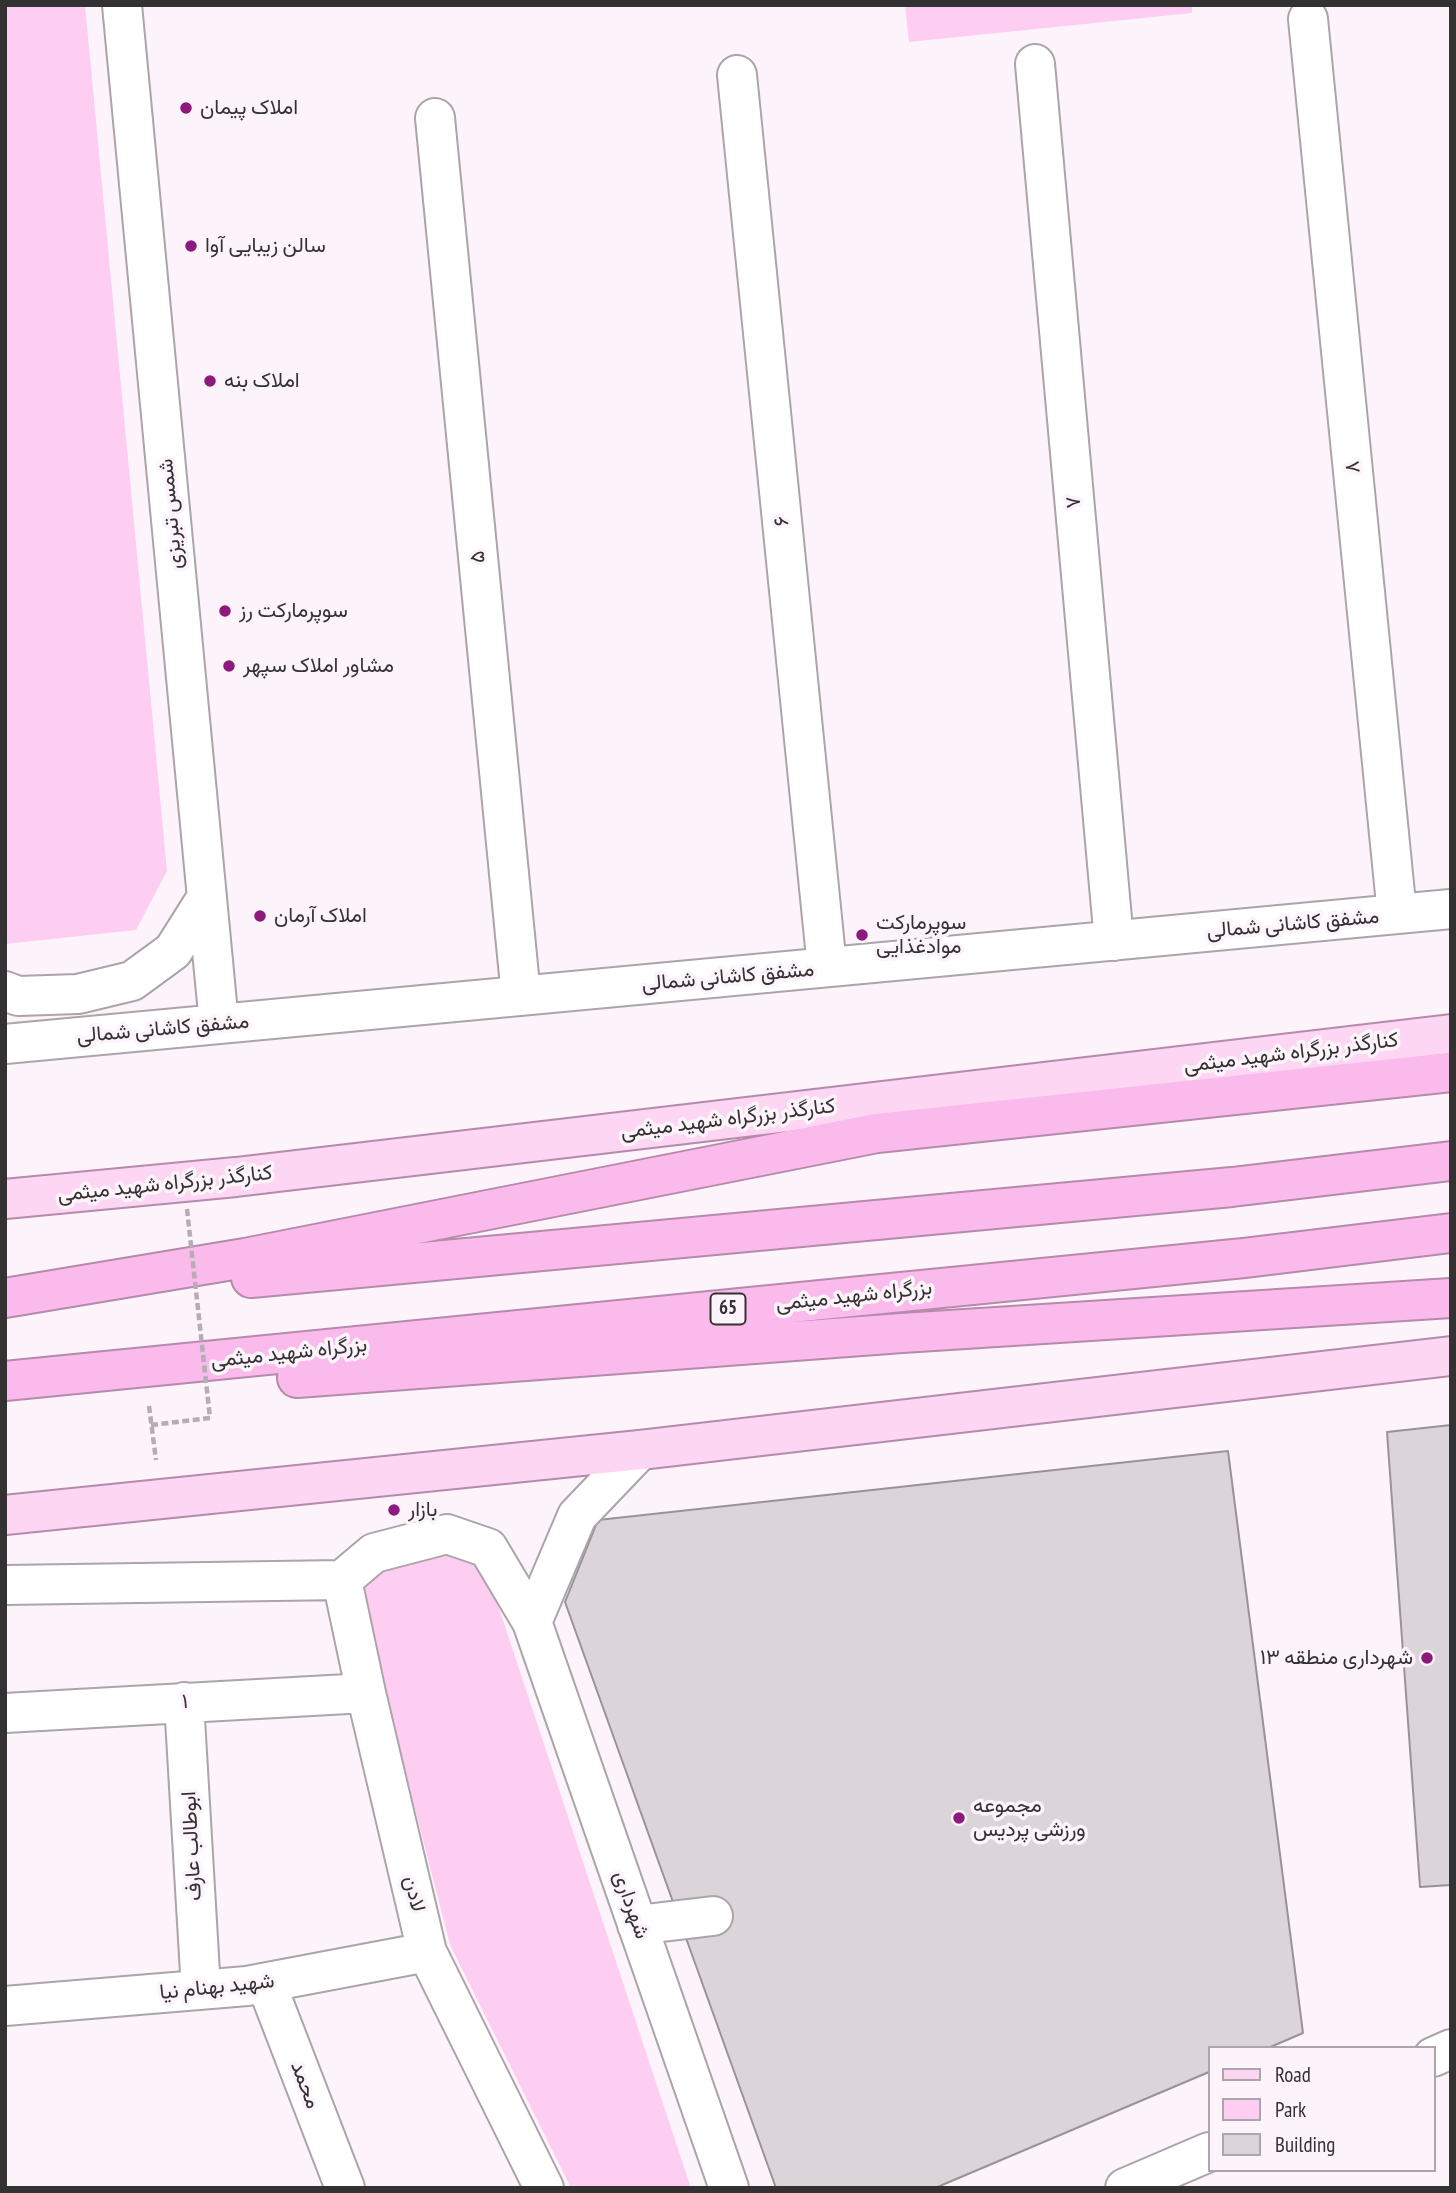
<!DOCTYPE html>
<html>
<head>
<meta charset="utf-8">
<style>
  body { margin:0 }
  #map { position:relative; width:1456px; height:2193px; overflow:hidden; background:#fcf4fa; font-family:"PT Sans Narrow",sans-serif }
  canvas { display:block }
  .frame { position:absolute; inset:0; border:7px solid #343133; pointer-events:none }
  .legend { position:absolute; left:1208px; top:2046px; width:228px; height:126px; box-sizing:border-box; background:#fcf4fa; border:2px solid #aca6aa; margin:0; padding:9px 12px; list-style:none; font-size:21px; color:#343133 }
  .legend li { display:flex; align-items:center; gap:14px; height:35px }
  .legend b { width:35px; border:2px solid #aca6aa }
</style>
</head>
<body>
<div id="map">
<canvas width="1456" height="2193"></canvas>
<div class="frame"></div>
<ul class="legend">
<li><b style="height:9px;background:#fdd6f4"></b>Road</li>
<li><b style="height:19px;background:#fecdf2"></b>Park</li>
<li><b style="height:19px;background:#dbd4d9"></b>Building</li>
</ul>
</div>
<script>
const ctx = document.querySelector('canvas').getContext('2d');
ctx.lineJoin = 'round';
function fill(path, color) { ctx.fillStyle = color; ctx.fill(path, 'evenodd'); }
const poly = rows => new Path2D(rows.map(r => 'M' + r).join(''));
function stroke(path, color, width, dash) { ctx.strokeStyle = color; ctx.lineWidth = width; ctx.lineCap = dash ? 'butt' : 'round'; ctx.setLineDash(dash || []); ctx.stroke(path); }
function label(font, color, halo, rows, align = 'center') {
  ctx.font = font + ' "PT Sans Narrow",Vazirmatn,sans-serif'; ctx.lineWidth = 7; ctx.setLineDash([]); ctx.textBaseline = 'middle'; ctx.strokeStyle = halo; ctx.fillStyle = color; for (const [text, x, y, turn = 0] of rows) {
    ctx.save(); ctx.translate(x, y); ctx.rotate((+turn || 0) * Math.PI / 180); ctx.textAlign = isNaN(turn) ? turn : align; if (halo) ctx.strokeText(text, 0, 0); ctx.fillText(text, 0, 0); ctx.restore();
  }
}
fill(poly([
  [5,5,85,5,167,871,136,930,5,944],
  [905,5,1192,5,1192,13,909,42],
  [442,1541,482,1557,691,2188,571,2188,450,1945,360,1594,381,1562]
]), '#fecdf2');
const building = poly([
  [1451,1425,1451,1885,1420,1887,1387,1432,1451,1425],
  [1228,1451,1303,2033,1268,2048,1209,2048,1209,2072,935,2188,776,2188,565,1602,598,1520,1228,1451]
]);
fill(building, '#dbd4d9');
stroke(building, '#999297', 2);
const minor = poly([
  [122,5,219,1024],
  [1308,19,1397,914],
  [1035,64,1114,941],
  [737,75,827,967],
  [435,118,521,996],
  [5,991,18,996,78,994,132,981,173,951,207,897],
  [5,1044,1451,909],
  [342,1580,366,1693,427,1952,544,2188],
  [5,1585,342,1580,374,1553,447,1534,488,1548,532,1622,729,2188],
  [532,1622,577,1516,640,1450],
  [184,1702,201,1990],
  [5,1713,366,1693],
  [637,1925,713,1916],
  [266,1983,345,2188],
  [5,2006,247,1986,427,1952],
  [1433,2057,1451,2049],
  [1125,2188,1209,2152]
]);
const major = poly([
  [5,1199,236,1177,1451,1034],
  [5,1515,640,1450,1451,1356]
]);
const highway = poly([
  [251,1278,1232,1187,1451,1161],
  [5,1298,245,1258,877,1133,1451,1072],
  [297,1378,902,1333,1451,1298],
  [5,1381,1244,1258,1451,1233]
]);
stroke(minor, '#aba4a9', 42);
stroke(major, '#b58aab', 42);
stroke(highway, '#b58aab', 42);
stroke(poly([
  [149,1406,156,1460],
  [151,1425,210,1418]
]), '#b4adb2', 4.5, [7, 3.5]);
stroke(minor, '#fff', 38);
stroke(major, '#fdd6f4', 38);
stroke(highway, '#fbbaec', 38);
stroke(poly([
  [187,1209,210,1418]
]), '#b4adb2', 4.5, [7, 3.5]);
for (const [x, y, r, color] of [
  [186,108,7,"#8c1a7c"],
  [191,246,7,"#8c1a7c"],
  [210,381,7,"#8c1a7c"],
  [225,611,7,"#8c1a7c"],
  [229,666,7,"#8c1a7c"],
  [260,916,7,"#8c1a7c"],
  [862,935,7,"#8c1a7c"],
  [394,1510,7,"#8c1a7c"],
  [1427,1658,7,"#8c1a7c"],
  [959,1818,7,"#8c1a7c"]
]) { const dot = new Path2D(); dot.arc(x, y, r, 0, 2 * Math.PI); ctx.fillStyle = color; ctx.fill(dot); stroke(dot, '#fcf4fa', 2.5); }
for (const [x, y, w] of [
  [728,1309,35]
]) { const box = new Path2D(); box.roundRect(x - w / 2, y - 15.5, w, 31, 5); ctx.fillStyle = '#fcf4fa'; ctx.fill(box); stroke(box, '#343133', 2); }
label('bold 19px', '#343133', null, [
  ["65",728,1309]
]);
label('21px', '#343133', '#fcf4fa', [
  ["املاک پیمان",200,108],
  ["سالن زیبایی آوا",205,246],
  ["املاک بنه",224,381],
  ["سوپرمارکت رز",239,611],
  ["مشاور املاک سپهر",243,666],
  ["املاک آرمان",274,916],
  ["سوپرمارکت",876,923],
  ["موادغذایی",876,947],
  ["بازار",408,1510],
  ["شهرداری منطقه ۱۳",1413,1658,"right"],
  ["مجموعه",973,1806],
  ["ورزشی پردیس",973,1830]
], 'left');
label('21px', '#343133', '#fcf4fa', [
  ["۸",1353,467,-96],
  ["۷",1074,502,-95],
  ["شمس تبریزی",171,514,-95],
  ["۶",782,521,-96],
  ["۵",478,557,-96],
  ["مشفق کاشانی شمالی",1293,924,-5],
  ["مشفق کاشانی شمالی",728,977,-5],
  ["مشفق کاشانی شمالی",163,1029,-5],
  ["کنارگذر بزرگراه شهید میثمی",1291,1053,-7],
  ["کنارگذر بزرگراه شهید میثمی",728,1119,-7],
  ["کنارگذر بزرگراه شهید میثمی",165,1184,-6],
  ["بزرگراه شهید میثمی",854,1296,-6],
  ["بزرگراه شهید میثمی",289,1353,-6],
  ["۱",185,1702,-3],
  ["ابوطالب عارف",192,1846,-93],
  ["لادن",414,1894,77],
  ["شهرداری",631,1905,71],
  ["شهید بهنام نیا",217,1987,-6],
  ["محمد",305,2085,69]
]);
</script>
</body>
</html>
